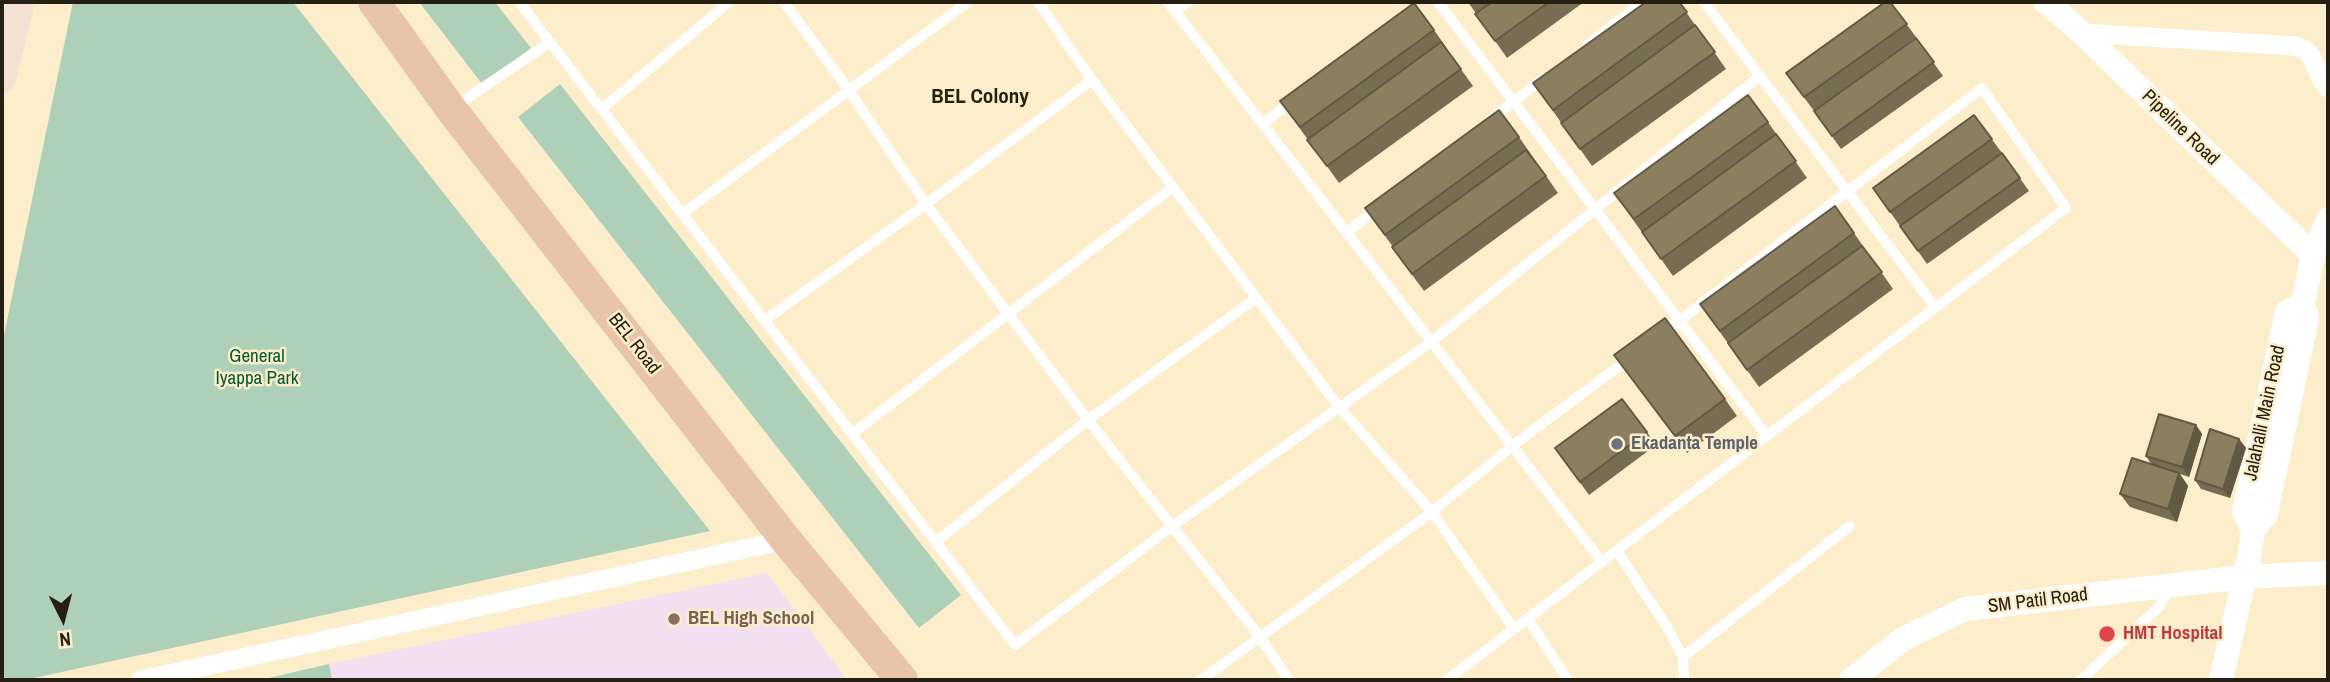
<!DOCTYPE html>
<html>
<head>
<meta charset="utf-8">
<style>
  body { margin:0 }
  #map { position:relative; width:2330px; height:682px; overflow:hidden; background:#fdeecb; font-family:"Archivo Narrow",sans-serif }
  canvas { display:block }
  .frame { position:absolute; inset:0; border:4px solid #252013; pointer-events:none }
  .north { position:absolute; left:28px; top:584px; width:70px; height:70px; -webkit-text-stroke:5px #fdeecb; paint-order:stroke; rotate:174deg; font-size:19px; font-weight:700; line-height:28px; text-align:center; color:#252013 }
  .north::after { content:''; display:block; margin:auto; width:24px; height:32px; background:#252013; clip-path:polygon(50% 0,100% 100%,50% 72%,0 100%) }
</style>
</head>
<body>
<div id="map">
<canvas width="2330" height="682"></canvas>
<div class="frame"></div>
<div class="north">N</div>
</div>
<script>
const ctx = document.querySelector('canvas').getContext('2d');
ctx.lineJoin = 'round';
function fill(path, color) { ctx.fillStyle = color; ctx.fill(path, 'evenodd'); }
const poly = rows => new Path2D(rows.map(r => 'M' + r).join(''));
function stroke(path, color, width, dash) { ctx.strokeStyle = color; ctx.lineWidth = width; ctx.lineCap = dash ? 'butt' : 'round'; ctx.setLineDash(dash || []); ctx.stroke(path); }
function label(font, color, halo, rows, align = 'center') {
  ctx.font = font + ' "Archivo Narrow",sans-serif'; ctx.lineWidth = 5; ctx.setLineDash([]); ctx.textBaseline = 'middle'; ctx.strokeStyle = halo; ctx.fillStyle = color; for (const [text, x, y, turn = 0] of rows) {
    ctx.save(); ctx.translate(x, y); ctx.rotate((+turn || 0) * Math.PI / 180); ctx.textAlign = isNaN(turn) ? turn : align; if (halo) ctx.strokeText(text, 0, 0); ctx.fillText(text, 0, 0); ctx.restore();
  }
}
fill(poly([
  [767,573,847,680,332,680,329,664]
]), '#f2dfef');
fill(poly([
  [73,2,293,2,710,531,25,680,2,680,2,345],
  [419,2,495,2,531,48,483,85],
  [560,84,961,595,919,628,518,117],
  [329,664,332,680,260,680]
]), '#aecfb8');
stroke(poly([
  [519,2,1015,645,1174,525,1431,342,1760,76],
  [784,2,848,89,926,204,1088,420,1260,637,1289,680],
  [1038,2,1092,80,1339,407,1432,512,1514,629],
  [1168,2,1602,562],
  [1438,2,1767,436],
  [1704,2,1935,307],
  [1175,11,1188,2],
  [1587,45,1643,2],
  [454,107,549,43],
  [602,109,729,2],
  [1490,120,1544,78],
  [1263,124,1292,101],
  [682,214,968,2],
  [1346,233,1379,207],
  [765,320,926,204,1092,80],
  [852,434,1173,187],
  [936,542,1088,420,1256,298],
  [1617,551,1667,627,1683,657,1684,680],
  [1528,619,1568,680],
  [1683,657,1850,526],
  [1201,680,1432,512,1512,446,1630,358],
  [1447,680,2066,208,1982,88,1662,334],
  [2081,680,2159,607,2169,589]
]), '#fff', 10);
stroke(poly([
  [2082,33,2296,46,2306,50,2311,56,2321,79,2328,88],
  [141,680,786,540]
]), '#fff', 19);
stroke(poly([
  [2046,2,2082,33,2313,255],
  [2253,530,2244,511,2287,312,2303,303],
  [1851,680,1903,639,1965,609,2245,577,2328,573],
  [2221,680,2249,558,2253,530,2266,514,2307,318,2303,303,2313,255,2328,220]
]), '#fff', 24);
stroke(poly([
  [2,79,21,2]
]), '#f3e2d4', 28);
stroke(poly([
  [374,2,451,109,786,540,902,680]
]), '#e8c4aa', 32);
fill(poly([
  [1468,2,1584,2,1507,58],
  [1679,2,1726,69,1592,166,1533,83],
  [1890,2,1916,37,1814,111,1786,73],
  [1434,30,1446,47,1445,47,1473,86,1339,183,1280,101],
  [1916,38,1943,76,1841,149,1814,111],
  [1974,115,2002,153,1900,226,1873,188],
  [1768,122,1807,178,1673,276,1614,193],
  [1519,137,1558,193,1424,291,1404,264,1392,247,1393,247,1365,208],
  [2002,153,2029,191,1927,264,1900,226],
  [1854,233,1893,289,1759,387,1700,304],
  [1614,355,1725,399,1737,416,1687,453],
  [2196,425,2202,434,2189,477,2180,474,2188,486,2177,522,2130,507,2120,494,2151,464,2146,456],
  [1647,432,1656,445,1589,495,1555,448],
  [2239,439,2246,448,2230,498,2201,489,2195,480]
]), '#786d52');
fill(poly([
  [2196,425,2202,434,2189,477,2182,467],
  [2239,439,2246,448,2230,498,2223,489],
  [2179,473,2188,486,2177,522,2168,509]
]), '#625942');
const building = poly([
  [1492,2,1549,2,1495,41,1475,14,1492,2],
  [1646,2,1679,2,1687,12,1553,110,1533,83,1646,2],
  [1885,2,1890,2,1907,24,1804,97,1786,73,1885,2],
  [1414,3,1434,30,1300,127,1280,101,1414,3],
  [1695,25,1715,52,1580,149,1561,123,1695,25],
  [1916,38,1934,62,1832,136,1814,111,1916,38],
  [1441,42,1461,69,1327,166,1307,140,1441,42],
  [1748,95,1768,122,1634,219,1614,193,1748,95],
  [1499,110,1519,137,1385,235,1365,208,1499,110],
  [1974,115,1992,139,1890,212,1873,188,1974,115],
  [1776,134,1796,161,1661,259,1642,232,1776,134],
  [1526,150,1546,176,1412,274,1392,247,1526,150],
  [2002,153,2020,178,1918,251,1900,226,2002,153],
  [1835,206,1854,233,1720,331,1700,304,1835,206],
  [1862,246,1882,272,1747,370,1728,343,1862,246],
  [1665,318,1725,399,1675,436,1614,355,1665,318],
  [1622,399,1647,432,1580,482,1555,448,1622,399],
  [2159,414,2196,425,2182,467,2146,456,2159,414],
  [2210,429,2239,439,2223,489,2195,480,2210,429],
  [2132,458,2179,473,2168,509,2120,494,2132,458]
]);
fill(building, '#8c7f5f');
stroke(building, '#625942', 2);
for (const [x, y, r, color] of [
  [1617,444,7,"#6b7280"],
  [674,619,7,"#8d6e63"],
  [2107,634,9,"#e0444e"]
]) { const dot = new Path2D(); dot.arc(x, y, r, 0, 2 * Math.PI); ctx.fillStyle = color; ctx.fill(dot); stroke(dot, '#fdeecb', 2.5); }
label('19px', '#252013', '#fdeecb', [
  ["Pipeline Road",2180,128,44],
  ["BEL Road",634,344,52],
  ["Jalahalli Main Road",2265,413,-78],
  ["SM Patil Road",2038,601,-7]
]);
label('19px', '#035a30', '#fdeecb', [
  ["General",257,357],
  ["Iyappa Park",257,379]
]);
label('bold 19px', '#5b616d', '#fdeecb', [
  ["Ekadanta Temple",1631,444]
], 'left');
label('bold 19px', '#785e54', '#fdeecb', [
  ["BEL High School",688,619]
], 'left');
label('bold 19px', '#be3a42', '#fdeecb', [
  ["HMT Hospital",2123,634]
], 'left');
label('bold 21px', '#252013', '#fdeecb', [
  ["BEL Colony",980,97]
]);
</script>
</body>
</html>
